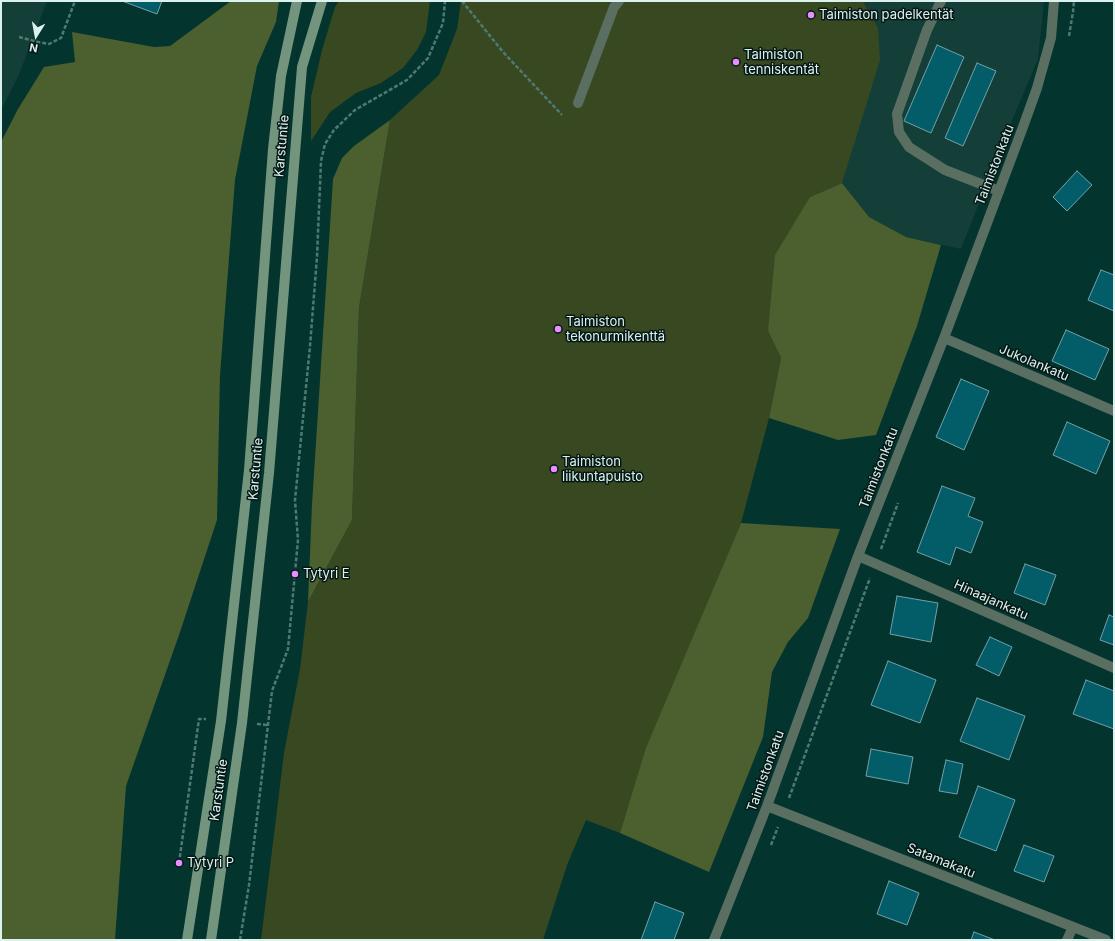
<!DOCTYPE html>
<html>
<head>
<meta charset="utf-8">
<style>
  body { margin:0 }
  #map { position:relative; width:1115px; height:941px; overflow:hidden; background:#03342e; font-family:Inter,sans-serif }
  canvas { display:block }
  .frame { position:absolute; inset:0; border:2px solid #dbf2ee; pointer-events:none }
  .north { position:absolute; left:16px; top:16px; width:40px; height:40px; -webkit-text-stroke:3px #061815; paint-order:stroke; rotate:191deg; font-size:11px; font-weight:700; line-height:16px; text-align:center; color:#dbf2ee }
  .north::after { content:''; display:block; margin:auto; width:14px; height:18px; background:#dbf2ee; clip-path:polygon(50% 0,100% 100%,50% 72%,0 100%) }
</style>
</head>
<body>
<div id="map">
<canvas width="1115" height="941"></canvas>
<div class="frame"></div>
<div class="north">N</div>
</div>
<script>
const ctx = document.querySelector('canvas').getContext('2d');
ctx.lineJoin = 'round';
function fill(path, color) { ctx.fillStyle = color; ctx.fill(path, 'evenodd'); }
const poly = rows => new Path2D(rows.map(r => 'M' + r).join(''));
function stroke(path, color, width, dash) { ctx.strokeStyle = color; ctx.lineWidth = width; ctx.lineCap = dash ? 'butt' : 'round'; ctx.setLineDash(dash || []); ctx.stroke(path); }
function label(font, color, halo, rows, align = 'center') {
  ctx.font = font + ' Inter,sans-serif'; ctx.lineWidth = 3; ctx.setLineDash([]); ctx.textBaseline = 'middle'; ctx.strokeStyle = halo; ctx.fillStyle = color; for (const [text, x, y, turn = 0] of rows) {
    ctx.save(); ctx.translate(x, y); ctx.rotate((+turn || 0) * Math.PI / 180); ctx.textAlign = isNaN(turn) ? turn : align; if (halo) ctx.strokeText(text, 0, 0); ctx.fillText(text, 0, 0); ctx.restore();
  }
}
fill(poly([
  [1,1,47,1,18,77,1,110],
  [863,1,1044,1,1038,59,1008,130,961,249,906,237,869,217,842,183,857,131,878,28]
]), '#143f39');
fill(poly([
  [339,1,430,1,426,32,417,50,403,68,381,83,356,93,330,112,311,141,311,97,322,50,335,7],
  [461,1,863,1,878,28,880,60,842,183,810,197,768,331,781,358,769,418,741,523,647,748,620,833,586,820,567,865,543,940,261,940,284,753,300,669,308,602,352,520,359,308,390,120,439,75,457,29]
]), '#384922');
fill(poly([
  [231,1,279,1,276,22,257,66,235,180,220,375,217,520,179,635,126,786,115,940,1,940,1,142,18,109,44,67,75,62,72,32,154,47,170,46],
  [390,120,359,308,352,520,308,602,312,504,333,179,342,158,354,146],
  [842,183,869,217,906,237,941,245,917,326,876,435,838,440,769,418,781,358,768,331,775,255,810,197],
  [741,523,840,529,808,618,788,642,772,672,763,737,709,872,620,833,646,748]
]), '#4b5f2f');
const building = poly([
  [122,1,162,1,157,14,122,1],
  [937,45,964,57,931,133,904,121,937,45],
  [977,63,996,71,963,146,945,138,977,63],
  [1077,171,1092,185,1067,211,1053,197,1077,171],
  [1101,270,1114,275,1114,311,1088,300,1101,270],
  [1066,330,1109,349,1095,380,1052,361,1066,330],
  [961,379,989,391,964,450,936,437,961,379],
  [1067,422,1110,441,1096,474,1053,455,1067,422],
  [942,486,975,498,968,516,983,522,971,553,956,547,950,565,917,552,942,486],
  [1025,564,1056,575,1045,605,1014,593,1025,564],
  [897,596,938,603,931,642,890,634,897,596],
  [1109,615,1114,617,1114,645,1100,640,1109,615],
  [990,637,1012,647,999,676,976,665,990,637],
  [888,661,936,680,920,723,871,705,888,661],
  [1086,680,1114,691,1114,729,1073,714,1086,680],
  [977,698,1025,716,1009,760,960,741,977,698],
  [871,749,913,757,908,784,866,776,871,749],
  [946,760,963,764,957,794,939,791,946,760],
  [978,786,1015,800,996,851,959,837,978,786],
  [1024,845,1054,856,1044,882,1014,871,1024,845],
  [889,881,919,893,907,925,877,914,889,881],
  [655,902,684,913,674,940,641,940,655,902],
  [974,932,995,940,971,940,974,932]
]);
fill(building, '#035d69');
stroke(building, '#73a0a9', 1);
stroke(poly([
  [462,1,503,52,562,115],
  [1069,36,1073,12,1074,1],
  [19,37,38,42,49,44,61,38,75,1],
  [881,549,898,503],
  [257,724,268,725],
  [789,798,870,578],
  [771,845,778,827],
  [179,863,199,719,206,719],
  [240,940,249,885,272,691,288,649,298,540,295,500,310,346,317,257,321,161,325,144,334,130,355,110,407,80,428,58,443,23,445,1]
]), '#517974', 2.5, [4, 2]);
stroke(poly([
  [941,1,927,30,897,114,899,132,909,147,945,170,999,191],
  [578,103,614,7,619,1]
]), '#5a6f61', 10);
stroke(poly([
  [944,338,1114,411],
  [858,556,1114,668],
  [767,806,1106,940],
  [714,940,767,806,858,556,944,338,1023,127,1037,88,1051,38,1054,1],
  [1067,940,1073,927]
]), '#5a6f61', 10);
stroke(poly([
  [187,940,221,721,249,470,273,149,281,76,297,1],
  [211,940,242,723,269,473,302,67,322,1]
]), '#73957e', 10);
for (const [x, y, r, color] of [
  [811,15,4,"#e98efe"],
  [736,62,4,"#e98efe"],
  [558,329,4,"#e98efe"],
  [554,469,4,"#e98efe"],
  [295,574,4,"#e98efe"],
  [179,863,4,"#e98efe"]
]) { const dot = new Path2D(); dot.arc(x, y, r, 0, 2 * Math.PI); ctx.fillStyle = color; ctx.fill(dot); stroke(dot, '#061815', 1.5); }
label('13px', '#dbf2ee', '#061815', [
  ["Taimiston padelkentät",819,15],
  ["Taimiston",744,55],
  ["tenniskentät",744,70],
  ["Taimiston",566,322],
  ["tekonurmikenttä",566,337],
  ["Taimiston",562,462],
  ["liikuntapuisto",562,477],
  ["Tytyri E",303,574],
  ["Tytyri P",187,863]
], 'left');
label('13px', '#dbf2ee', '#061815', [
  ["Karstuntie",282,146,-85],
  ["Taimistonkatu",995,165,-69],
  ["Jukolankatu",1034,363,23],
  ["Taimistonkatu",879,468,-69],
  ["Karstuntie",256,469,-85],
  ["Hinaajankatu",991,600,24],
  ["Taimistonkatu",766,771,-70],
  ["Karstuntie",219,790,-82],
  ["Satamakatu",941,861,22]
]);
</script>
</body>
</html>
